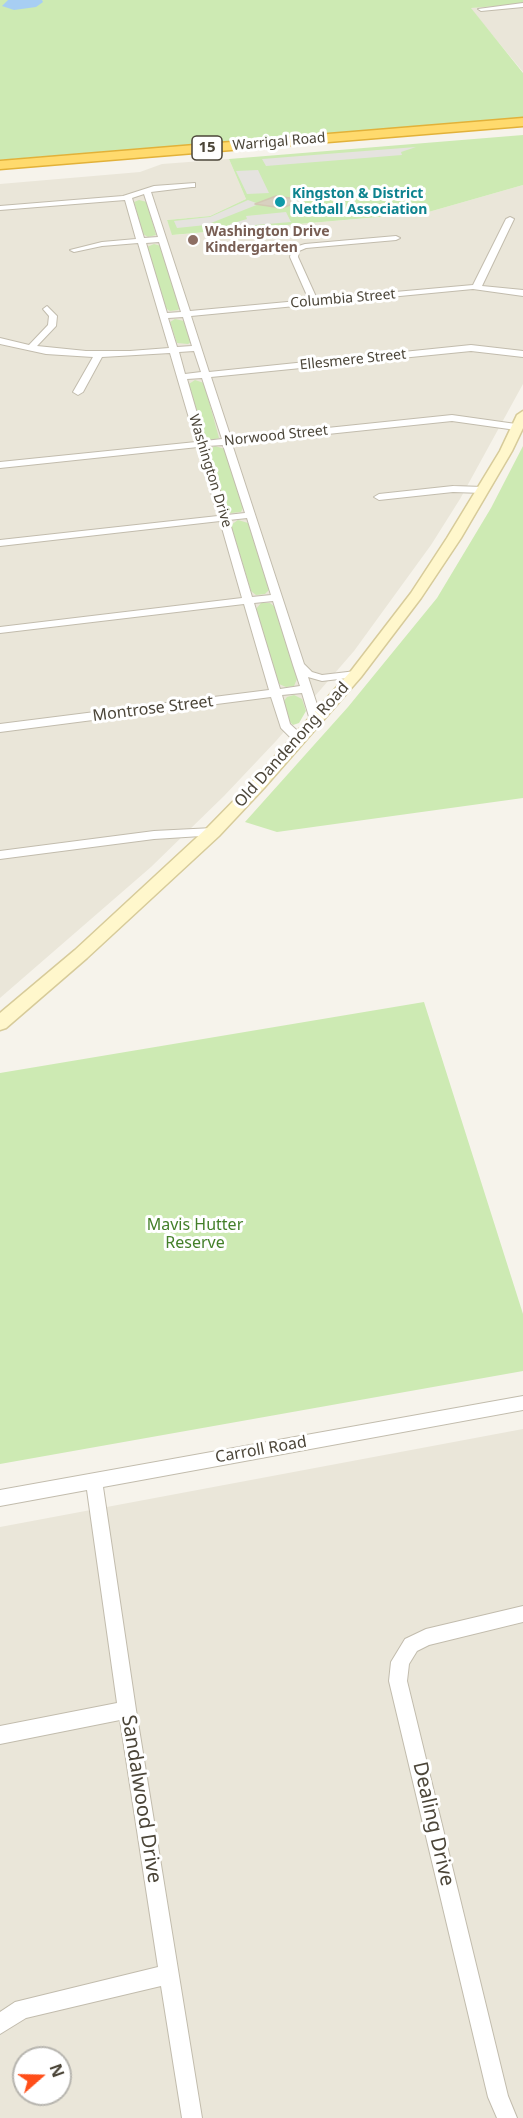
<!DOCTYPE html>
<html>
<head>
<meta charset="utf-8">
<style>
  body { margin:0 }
  #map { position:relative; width:523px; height:2118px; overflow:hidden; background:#f6f3eb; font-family:"Noto Sans",sans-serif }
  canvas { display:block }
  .north { position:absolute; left:12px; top:2046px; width:60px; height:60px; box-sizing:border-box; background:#fff; border:2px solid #b7b5af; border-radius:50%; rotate:70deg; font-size:16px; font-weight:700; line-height:24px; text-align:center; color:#4b4538 }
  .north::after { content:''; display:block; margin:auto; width:21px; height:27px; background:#ff4e19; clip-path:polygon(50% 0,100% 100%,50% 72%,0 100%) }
</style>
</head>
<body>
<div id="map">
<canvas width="523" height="2118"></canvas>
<div class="north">N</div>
</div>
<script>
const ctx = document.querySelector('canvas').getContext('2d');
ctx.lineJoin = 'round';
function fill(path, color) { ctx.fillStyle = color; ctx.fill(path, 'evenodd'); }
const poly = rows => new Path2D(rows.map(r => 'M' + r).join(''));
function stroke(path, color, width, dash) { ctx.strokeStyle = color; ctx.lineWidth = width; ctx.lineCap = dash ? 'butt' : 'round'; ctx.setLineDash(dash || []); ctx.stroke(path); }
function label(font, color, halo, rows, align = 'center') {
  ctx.font = font + ' "Noto Sans",sans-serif'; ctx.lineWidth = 6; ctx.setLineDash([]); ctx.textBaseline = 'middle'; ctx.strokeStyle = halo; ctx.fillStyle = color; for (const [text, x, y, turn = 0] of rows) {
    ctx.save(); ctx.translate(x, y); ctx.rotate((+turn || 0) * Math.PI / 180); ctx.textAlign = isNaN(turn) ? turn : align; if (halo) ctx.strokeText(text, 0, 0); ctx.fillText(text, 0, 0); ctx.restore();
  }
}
fill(poly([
  [523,0,523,72,470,8],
  [229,159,246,199,210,216,167,220,173,235,425,213,523,185,523,384,460,499,431,545,354,651,276,741,224,796,151,867,0,998,0,184,140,172,162,164],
  [523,1429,523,2118,0,2118,0,1527],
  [24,2058,60,2058,60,2094,24,2094]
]), '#eae6d9');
fill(poly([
  [0,0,523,0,523,4,471,8,523,73,523,118,0,160],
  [523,135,523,185,425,213,172,235,167,220,210,216,246,199,229,159],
  [139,200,147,202,156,235,148,237,143,234,134,202],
  [154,244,161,246,180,308,178,310,170,311,165,308,147,247],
  [175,319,184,321,191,342,188,344,177,343,170,322],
  [195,380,204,383,219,438,211,440,204,436,189,384],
  [215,446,225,449,243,508,241,512,231,513,227,510,209,450],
  [523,446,523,798,277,832,245,822,348,707,437,598,491,508],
  [238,520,248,523,269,590,265,594,256,595,251,591,231,525],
  [261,603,270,603,275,607,297,679,294,686,286,687,279,684,256,609],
  [294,695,302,699,306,711,299,723,293,725,290,722,284,701,287,697],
  [424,1002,523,1314,523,1371,0,1464,0,1073]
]), '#cdeab3');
fill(poly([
  [416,147,401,152,402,155,266,166,262,159],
  [258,170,269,193,247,194,236,171],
  [248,200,259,204,206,225,177,228,174,221,210,217],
  [286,212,291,222,231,227,230,224,247,219,246,216]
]), '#e5e3df');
fill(poly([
  [8,0,42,0,43,2,36,7,14,10,2,6]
]), '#a7cef3');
const building = poly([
  [276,196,303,200,282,208,255,204,276,196]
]);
fill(building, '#d8d0c0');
stroke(building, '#d3c9b3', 1.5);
const street = poly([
  [523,3,523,7,481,11,478,9,523,3],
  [195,183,195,187,192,187,151,192,190,311,309,300,290,257,292,248,305,244,396,236,400,238,396,240,306,248,299,251,298,257,317,299,473,285,506,219,510,217,514,219,482,286,523,290,523,296,473,289,191,316,209,372,471,345,523,351,523,357,471,351,211,377,231,438,452,415,516,424,521,427,516,430,452,421,232,444,304,664,312,672,322,675,356,671,361,674,356,677,322,681,308,677,322,720,320,722,312,722,310,720,302,693,282,695,290,724,303,736,303,742,295,742,281,728,271,697,0,732,0,724,269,690,244,604,0,633,0,627,242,598,220,521,0,546,0,540,218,516,198,447,0,468,0,462,196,442,170,353,102,357,83,392,78,395,73,392,93,357,46,354,0,344,0,338,29,345,48,325,49,316,43,309,47,306,57,316,56,326,37,346,86,351,130,351,169,348,138,243,102,246,74,252,70,250,102,242,136,239,125,200,0,210,0,206,123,196,154,186,195,183],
  [144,194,158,237,144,238,132,198,144,194],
  [159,242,181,312,167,313,146,243,159,242],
  [183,317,192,346,177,347,168,318,183,317],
  [194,351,201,372,185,374,179,352,194,351],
  [202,378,222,439,205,441,187,379,202,378],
  [223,445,245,513,227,515,207,446,223,445],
  [247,518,271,595,252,597,229,520,247,518],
  [273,601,293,665,300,686,280,689,254,603,273,601],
  [453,486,483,487,488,490,483,493,453,492,379,500,374,497,379,494,453,486],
  [213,828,219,832,217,835,154,839,0,859,0,851,154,831,213,828],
  [523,1396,523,1410,103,1487,136,1710,202,2118,182,2118,161,1986,26,2018,0,2034,0,2012,15,2002,158,1967,120,1720,0,1744,0,1726,117,1703,87,1490,0,1506,0,1490,523,1396],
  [523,1606,523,1622,429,1645,417,1651,409,1664,407,1681,508,2096,517,2118,497,2118,488,2097,389,1681,391,1662,405,1639,426,1629,523,1606]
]);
const secondary = poly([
  [523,411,523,428,512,451,461,538,421,598,361,677,264,788,219,836,87,958,6,1028,0,1030,0,1013,75,950,207,828,254,780,351,671,411,593,447,538,500,451,517,415,523,411]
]);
const highway = poly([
  [523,118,523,126,0,169,0,161,523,118]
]);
stroke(street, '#c2bcad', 2);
stroke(secondary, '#d7cb9a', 3);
stroke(highway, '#e2b139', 3);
fill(street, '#fff');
fill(secondary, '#fff7cc');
fill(highway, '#ffda6d');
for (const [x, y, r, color] of [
  [280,202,6,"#0f9aa8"],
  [193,240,6,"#8d6e63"]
]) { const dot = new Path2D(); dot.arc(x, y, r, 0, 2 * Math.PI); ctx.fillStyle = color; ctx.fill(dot); stroke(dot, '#fff', 2); }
label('14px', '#4b4538', '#fff', [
  ["Warrigal Road",279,142,-5],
  ["Columbia Street",343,299,-5],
  ["Ellesmere Street",353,360,-6],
  ["Norwood Street",276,436,-6],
  ["Washington Drive",210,471,73]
]);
label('bold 14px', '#0d838f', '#fff', [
  ["Kingston & District",292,194],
  ["Netball Association",292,210]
], 'left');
label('bold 14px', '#785e54', '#fff', [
  ["Washington Drive",205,232],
  ["Kindergarten",205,248]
], 'left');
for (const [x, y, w] of [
  [207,148,30]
]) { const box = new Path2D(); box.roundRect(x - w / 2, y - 12, w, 24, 4.5); ctx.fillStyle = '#fff'; ctx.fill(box); stroke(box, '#4b4538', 1.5); }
label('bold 15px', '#4b4538', null, [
  ["15",207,148]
]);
label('16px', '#4b4538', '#fff', [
  ["Montrose Street",153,709,-7],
  ["Old Dandenong Road",292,745,-48],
  ["Carroll Road",261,1450,-10]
]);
label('16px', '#437f29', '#fff', [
  ["Mavis Hutter",195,1225],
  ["Reserve",195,1243]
]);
label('20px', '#4b4538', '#fff', [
  ["Sandalwood Drive",141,1799,81],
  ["Dealing Drive",433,1824,77]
]);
</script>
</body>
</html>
